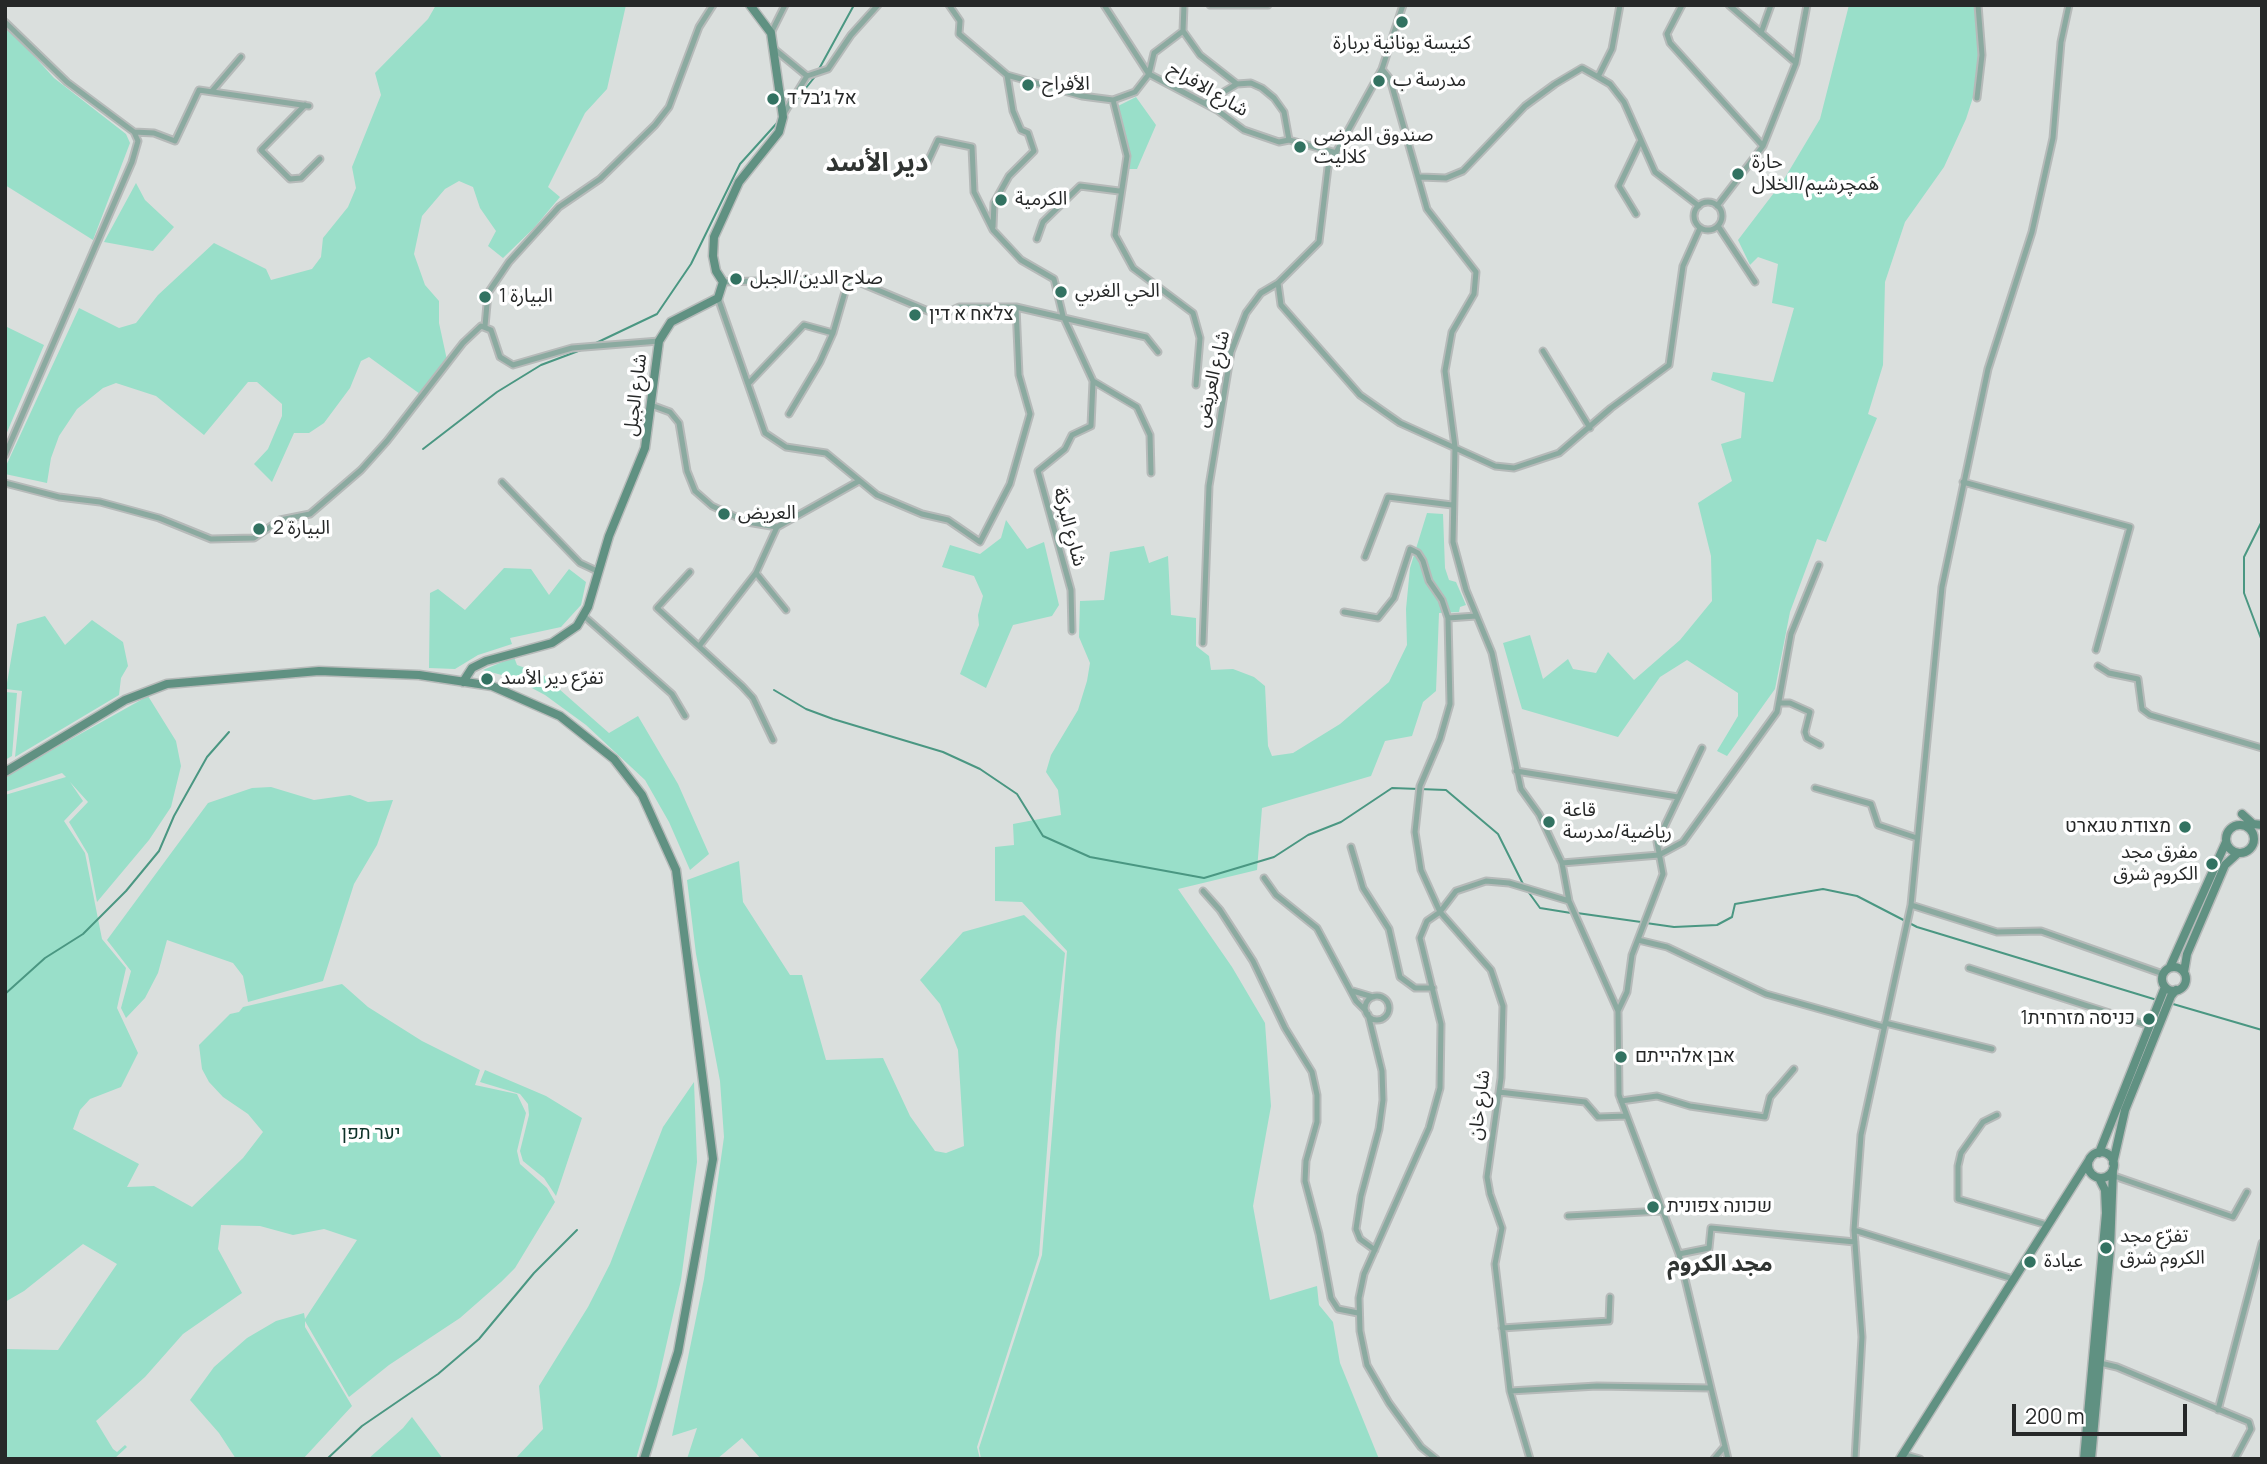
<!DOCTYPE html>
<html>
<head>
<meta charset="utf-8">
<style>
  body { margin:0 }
  #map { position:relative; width:2267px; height:1464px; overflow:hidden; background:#dadfdd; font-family:Manrope,sans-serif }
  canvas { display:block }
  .frame { position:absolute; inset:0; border:7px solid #262828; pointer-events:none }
  .scale { position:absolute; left:2012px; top:1404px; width:175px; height:32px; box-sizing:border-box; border:4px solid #262828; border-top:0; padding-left:9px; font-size:21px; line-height:24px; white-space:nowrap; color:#262828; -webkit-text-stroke:5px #fff; paint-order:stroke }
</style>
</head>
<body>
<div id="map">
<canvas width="2267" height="1464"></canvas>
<div class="frame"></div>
<div class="scale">200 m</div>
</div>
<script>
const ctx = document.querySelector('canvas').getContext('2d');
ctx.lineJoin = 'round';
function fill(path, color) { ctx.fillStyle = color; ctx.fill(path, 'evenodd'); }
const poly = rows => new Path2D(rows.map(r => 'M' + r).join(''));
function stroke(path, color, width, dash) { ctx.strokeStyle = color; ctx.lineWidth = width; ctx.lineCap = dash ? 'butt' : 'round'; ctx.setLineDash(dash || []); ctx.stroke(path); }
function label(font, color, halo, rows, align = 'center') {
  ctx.font = font + ' Manrope,"Noto Sans Arabic",Heebo,sans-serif'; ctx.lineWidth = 7; ctx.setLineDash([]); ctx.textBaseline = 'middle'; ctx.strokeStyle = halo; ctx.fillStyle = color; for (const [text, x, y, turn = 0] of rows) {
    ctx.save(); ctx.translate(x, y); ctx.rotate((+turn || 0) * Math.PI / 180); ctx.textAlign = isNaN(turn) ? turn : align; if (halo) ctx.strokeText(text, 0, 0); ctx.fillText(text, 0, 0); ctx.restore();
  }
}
fill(poly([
  [436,5,626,5,607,89,585,113,548,187,560,197,534,228,503,258,488,246,496,231,480,208,473,187,459,181,445,189,422,216,414,254,425,285,439,301,439,323,447,360,420,394,369,357,361,361,350,388,324,423,309,433,294,433,272,482,254,464,268,449,282,416,282,404,257,382,248,382,204,435,156,396,116,383,103,388,77,409,59,436,51,458,47,483,5,474,5,468,79,308,119,328,136,323,158,295,214,243,266,269,271,280,312,269,321,257,323,238,348,207,356,188,352,167,381,95,375,73,428,19],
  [1849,5,1976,5,1980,57,1975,91,1966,119,1944,167,1905,222,1885,282,1883,365,1868,414,1877,418,1826,542,1817,539,1790,612,1775,689,1727,756,1717,751,1738,716,1738,693,1687,660,1660,677,1618,737,1522,709,1503,643,1530,635,1543,679,1568,659,1573,669,1596,673,1608,652,1634,680,1680,640,1712,601,1711,556,1698,503,1732,481,1721,444,1741,438,1745,393,1711,380,1713,372,1773,382,1794,308,1772,303,1778,264,1758,257,1750,265,1738,240,1783,181,1820,119],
  [5,24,54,78,126,134,130,143,93,240,5,185],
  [1136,97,1156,125,1137,169,1125,169,1127,156,1114,108],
  [136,183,145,200,174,227,153,251,104,242],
  [5,326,44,345,5,437],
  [1427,513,1443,514,1445,568,1449,580,1456,582,1466,605,1460,607,1459,612,1439,613,1436,691,1423,702,1412,736,1385,741,1371,776,1262,808,1257,870,1178,889,1232,967,1265,1023,1271,1106,1253,1206,1270,1300,1317,1286,1319,1305,1333,1322,1340,1363,1379,1459,981,1459,979,1448,1042,1255,1067,951,1022,902,995,901,995,847,1014,845,1013,824,1061,815,1058,790,1046,772,1051,755,1078,710,1087,681,1090,663,1079,637,1080,601,1104,600,1110,552,1144,546,1149,563,1168,556,1171,615,1196,618,1196,646,1209,656,1211,670,1233,669,1254,677,1265,686,1268,746,1272,756,1293,753,1340,724,1389,682,1407,645,1406,609,1410,568],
  [1006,520,1027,549,1044,542,1059,605,1052,616,1013,625,986,688,960,674,979,625,978,615,983,596,974,576,942,567,950,545,980,554,1001,538],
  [504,568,531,569,549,595,569,569,586,582,581,605,561,627,510,638,512,644,478,655,455,669,429,668,430,593,438,589,465,610],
  [45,616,65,645,92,620,123,642,128,666,121,678,119,695,15,757,22,691,6,689,17,624],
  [514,657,517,665,542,674,609,733,638,716,678,784,709,854,690,870,669,822,645,780,586,725,545,695,513,678,483,670],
  [5,692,17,693,12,756,5,760],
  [148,696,176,741,181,766,171,807,149,840,97,902,88,854,69,822,88,802,70,782,83,801,64,821,85,853,102,939,126,968,117,1008,138,1053,121,1087,90,1099,80,1110,73,1129,139,1164,127,1187,154,1186,192,1207,243,1158,263,1132,248,1114,223,1097,209,1082,202,1069,199,1045,230,1014,239,1012,243,1007,342,984,368,1007,422,1041,480,1070,475,1085,517,1094,526,1113,517,1151,520,1164,547,1188,555,1202,515,1268,501,1282,460,1318,389,1365,349,1397,305,1321,305,1327,352,1406,303,1459,236,1459,219,1433,190,1400,214,1367,247,1338,276,1321,304,1313,305,1319,357,1240,324,1229,293,1235,260,1226,221,1225,218,1249,242,1293,183,1334,145,1377,96,1421,113,1449,117,1452,125,1445,127,1447,114,1459,5,1459,5,1349,58,1350,117,1264,83,1244,24,1291,5,1302,5,795,66,777,62,773,5,792,7,775],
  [271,787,314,800,350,795,368,802,393,800,377,845,354,884,323,981,248,1002,243,976,233,963,167,940,158,973,145,998,126,1018,121,1008,131,971,107,940,208,803,252,788],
  [739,861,743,902,790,975,802,975,826,1060,883,1058,910,1116,935,1151,946,1153,964,1146,958,1050,940,1004,920,980,963,932,1024,915,1065,953,1056,1032,1039,1255,977,1447,980,1459,761,1459,742,1438,717,1459,687,1459,697,1428,672,1436,704,1279,724,1137,720,1081,696,954,687,880],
  [485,1070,546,1096,582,1118,556,1196,544,1178,523,1161,520,1151,529,1115,528,1104,520,1094,480,1082],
  [694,1082,697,1162,681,1280,657,1386,636,1459,515,1459,543,1429,539,1386,588,1307,610,1264,663,1127],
  [412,1417,443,1459,368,1459,403,1428]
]), '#99dfc9');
stroke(poly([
  [819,69,854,5],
  [790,108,817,74],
  [596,343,657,314,691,264,740,164,777,123],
  [423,449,497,392,541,365,581,350],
  [2262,521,2244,557,2244,593,2262,641],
  [774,690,806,709,833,719,943,752,980,769,1017,794,1043,836,1090,857,1204,878,1274,857,1308,835,1341,822,1392,788,1446,790,1498,834,1524,886],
  [1527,890,1540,908,1571,913],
  [1577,913,1641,922],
  [1646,923,1674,927,1717,925,1732,917,1735,904,1823,889,1857,896,1917,927,2157,1000],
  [5,994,45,958,83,934,126,891,159,851,174,816,207,757,229,732],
  [2173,1004,2262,1030],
  [327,1459,362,1426,438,1374,479,1339,534,1273,577,1230]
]), '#4a9782', 2);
const street = poly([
  [949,5,960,21,959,34,1007,75,1082,96,1113,100,1135,92,1149,74,1217,110,1244,130,1279,142,1289,140,1333,152],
  [1104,5,1148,73],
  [1210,5,1268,5],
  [1682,5,1667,34,1670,43,1763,146],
  [1729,5,1796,63],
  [5,22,67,82,134,132,138,141,132,162,5,455],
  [1183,31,1200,55,1237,84],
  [771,33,785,5],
  [1761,33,1771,5],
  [773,48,807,76,828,69,851,35,878,5],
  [1382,69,1390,79,1427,209,1476,272,1474,294,1452,332,1445,371,1455,447,1453,542,1466,590,1492,653,1521,789,1539,814,1562,863,1569,901,1618,1011,1619,1095,1679,1254,1728,1459],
  [1149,74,1154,53,1183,31,1184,5],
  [1598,77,1610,84,1624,102,1655,172,1699,206],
  [212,91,241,57],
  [1977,98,1982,55,1978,5],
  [1113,100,1127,156,1115,235,1133,268,1193,313,1200,338,1196,385],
  [1205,103,1237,84,1251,83,1262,88,1274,98,1284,112,1289,140],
  [305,105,261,150,290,179,301,178,320,159],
  [783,115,807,76],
  [134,132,154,133,175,141,199,90,309,106],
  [925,168,938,140,972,147,974,192,993,230,1021,260,1054,279,1063,316,1093,381,1091,426,1072,435,1065,449,1038,471,1071,590,1072,631],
  [1421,177,1446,178,1463,171,1525,106,1555,84,1582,68,1598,77,1612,49,1620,5],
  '1694 216a14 14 0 1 1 28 0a14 14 0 1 1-28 0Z',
  [1717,206,1763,146,1796,63,1807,5],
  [1636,214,1619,186,1640,142],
  [1718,226,1755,282],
  [993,227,994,203,1009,176,1034,151,1028,133,1021,130,1013,111,1007,75],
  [1037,239,1043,222,1080,186,1119,191],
  [723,282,849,278,940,316,959,307,1016,307,1146,337,1158,352],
  [1278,283,1281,305,1360,395,1400,423,1495,466,1514,468,1559,453,1611,408,1669,365,1683,266,1700,228],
  [718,298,765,433,786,447,826,453,877,495,922,514,948,520,980,542,1010,484,1030,414,1019,375,1016,307],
  [485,326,488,293,509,262,559,207,600,179,655,125,669,107,699,27,713,5],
  [1543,351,1590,428],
  [1093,381,1137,407,1150,435,1151,473],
  [748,384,804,325,833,333],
  [651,405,670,412,679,423,687,471,695,491,712,506,747,522,777,527,859,481],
  [789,414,820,362,833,333,849,278],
  [502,482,580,563,597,571],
  [1963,482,2130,527,2096,650],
  [5,483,59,497,100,502,159,518,211,539,254,538,280,520,310,514,361,470,387,441,463,343,481,326,491,330,500,357,513,365,572,348,659,341],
  [1365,557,1388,497,1452,505],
  [690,572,657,608,742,686,753,698,773,740],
  [756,573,786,610],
  [1344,612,1378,618,1394,598,1410,549,1418,553,1423,561,1429,581,1442,600,1448,618],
  [584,616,672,694,685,716],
  [1203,643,1209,486,1231,352,1246,313,1261,293,1278,283,1319,242,1328,167,1382,69,1403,5],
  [700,645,756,573,777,527],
  [2098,666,2109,673,2138,679,2142,709,2150,715,2262,748],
  [1781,703,1790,703,1810,712,1805,732,1807,738,1820,745],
  [1516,771,1678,797],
  [1815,788,1871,804,1878,825,1917,838],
  [1351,847,1363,888,1389,929,1400,977,1415,988,1433,988],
  [1562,863,1659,855,1683,842,1777,712,1791,634,1819,565],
  [1264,878,1276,895,1317,928,1356,1001,1366,1011],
  [1203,891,1220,910,1253,961,1285,1028,1312,1072,1317,1095,1317,1122,1306,1161,1305,1181,1319,1234,1331,1298,1338,1309,1358,1313],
  [1911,905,1997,932,2041,931,2163,974],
  [1638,940,1667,947,1766,994,1884,1027],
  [1969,968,2150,1026],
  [1353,991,1373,997],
  '1365 1008a12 12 0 1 1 24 0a12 12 0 1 1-24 0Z',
  [1618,1011,1627,992,1632,955,1663,874,1657,842,1702,748],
  [1368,1014,1382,1071,1383,1100,1379,1129,1361,1196,1356,1229,1360,1239,1375,1250],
  [1885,1023,1992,1049],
  [1499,1092,1585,1102,1598,1117,1627,1116],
  [1621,1101,1657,1096,1690,1106,1765,1117,1770,1097,1794,1069],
  [1997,1115,1983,1122,1961,1153,1958,1166,1958,1199,2047,1225],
  [2114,1176,2233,1217,2247,1192],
  [1568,1216,1662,1211],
  [1854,1230,2013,1279],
  [1679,1254,1709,1248,1711,1228,1855,1242],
  [1502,1328,1609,1321,1610,1297],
  [2100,1363,2117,1367,2249,1422,2251,1429,2235,1459],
  [1510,1391,1597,1386,1711,1388],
  [2218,1410,2262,1243],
  [1902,1454,1920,1459],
  [1436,1459,1421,1447,1389,1403,1367,1365,1360,1331,1359,1298,1364,1274,1429,1128,1440,1088,1441,1024,1420,938,1427,921,1440,912,1421,870,1415,832,1420,786,1440,739,1450,704,1448,618,1476,616],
  [1530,1459,1510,1391,1495,1264,1502,1228,1490,1194,1487,1177,1501,1078,1503,1006,1491,970,1440,912,1456,891,1486,881,1509,883,1569,901],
  [1714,1459,1725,1446],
  [1855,1459,1862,1337,1854,1230,1861,1135,1911,905,1942,587,1988,369,2032,232,2053,138,2061,42,2069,5]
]);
const secondary = poly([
  [463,682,472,668,486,661,552,643,577,626,588,607,609,536,645,448,659,341,671,322,718,298,723,282,716,271,713,256,714,237,739,182,779,132,783,117,771,33,750,5],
  [5,772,125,700,167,684,319,671,419,675,492,686,560,716,614,759,642,795,676,870,713,1159,678,1352,644,1459],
  [2242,814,2253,824,2262,825],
  '2226 839a14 14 0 1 1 28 0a14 14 0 1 1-28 0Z',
  [2170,967,2226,842],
  '2162 979a12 12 0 1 1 24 0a12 12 0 1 1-24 0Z',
  [2184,972,2187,954,2225,865,2238,853],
  '2088 1165a13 13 0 1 1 26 0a13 13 0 1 1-26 0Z',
  [2099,1153,2165,987],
  [2113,1163,2125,1110,2171,996,2176,990],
  [1900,1459,2091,1157],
  [2084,1459,2106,1213,2105,1190,2099,1178],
  [2091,1459,2110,1250,2113,1169]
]);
stroke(street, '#b6bab9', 9);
stroke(secondary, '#b6bab9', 11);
stroke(street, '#8baaa0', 5);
stroke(secondary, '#609182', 8);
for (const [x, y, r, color] of [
  [1402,22,7,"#327261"],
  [1379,81,7,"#327261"],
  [1028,85,7,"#327261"],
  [773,99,7,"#327261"],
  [1300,147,7,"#327261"],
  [1738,174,7,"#327261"],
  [1001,200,7,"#327261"],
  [736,279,7,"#327261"],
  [1061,292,7,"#327261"],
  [485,297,7,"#327261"],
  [915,315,7,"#327261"],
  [724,514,7,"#327261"],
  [259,529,7,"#327261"],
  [487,679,7,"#327261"],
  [1549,822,7,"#327261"],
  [2185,827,7,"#327261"],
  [2212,864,7,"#327261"],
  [2149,1019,7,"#327261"],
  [1621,1057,7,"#327261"],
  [1653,1207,7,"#327261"],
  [2106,1248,7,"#327261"],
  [2030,1262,7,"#327261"]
]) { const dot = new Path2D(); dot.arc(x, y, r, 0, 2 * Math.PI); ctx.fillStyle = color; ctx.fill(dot); stroke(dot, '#fff', 2.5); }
label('19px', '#262828', '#fff', [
  ["كنيسة يونانية بربارة",1402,44,"center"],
  ["مدرسة ب",1393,81],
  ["الأفراح",1042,85],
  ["אל ג׳בל ד",787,99],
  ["صندوق المرضى",1314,136],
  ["كلاليت",1314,158],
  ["حارة",1752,163],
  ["هَمچرشيم/الخلال",1752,185],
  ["الكرمية",1015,200],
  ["صلاح الدين/الجبل",750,279],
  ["الحي الغربي",1075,292],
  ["البيارة 1",499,297],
  ["צלאח א דין",929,315],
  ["العريض",738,514],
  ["البيارة 2",273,529],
  ["تفرّع دير الأسد",501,679],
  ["قاعة",1563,811],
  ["رياضية/مدرسة",1563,833],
  ["מצודת טגארט",2171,827,"right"],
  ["مفرق مجد",2198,853,"right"],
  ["الكروم شرق",2198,875,"right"],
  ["כניסה מזרחית1",2135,1019,"right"],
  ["אבן אלהייתם",1635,1057],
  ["שכונה צפונית",1667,1207],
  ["تفرّع مجد",2120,1237],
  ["الكروم شرق",2120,1259],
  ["عيادة",2044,1262]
], 'left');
label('19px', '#262828', '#fff', [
  ["شارع الافراح",1208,90,30],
  ["شارع العريض",1213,379,-77],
  ["شارع الجبل",636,395,-83],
  ["شارع البركة",1069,527,75],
  ["شارع خان",1480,1105,-83]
]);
label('19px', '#0d3228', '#fff', [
  ["יער תפן",371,1134]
]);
label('bold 23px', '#303432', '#fff', [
  ["مجد الكروم",1720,1265]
]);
label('bold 26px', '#303432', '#fff', [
  ["دير الأسد",877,164]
]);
</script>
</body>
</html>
